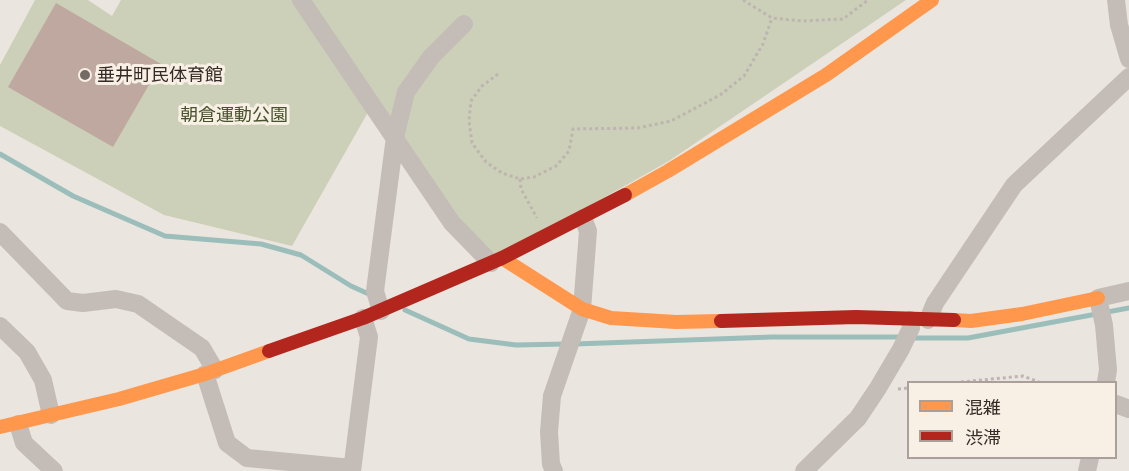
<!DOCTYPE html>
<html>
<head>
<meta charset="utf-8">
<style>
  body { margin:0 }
  #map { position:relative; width:1129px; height:471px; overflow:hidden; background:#ebe5df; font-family:"Exo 2","Noto Sans JP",sans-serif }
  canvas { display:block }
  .legend { position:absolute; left:907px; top:381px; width:210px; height:78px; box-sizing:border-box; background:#f8efe5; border:2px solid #aaa099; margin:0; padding:8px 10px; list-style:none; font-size:18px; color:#342a26 }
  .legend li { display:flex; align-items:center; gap:12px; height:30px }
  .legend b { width:30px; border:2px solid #aaa099 }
</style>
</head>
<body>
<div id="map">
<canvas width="1129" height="471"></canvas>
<ul class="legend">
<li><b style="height:8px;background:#ff974d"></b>混雑</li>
<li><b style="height:8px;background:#b3261e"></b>渋滞</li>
</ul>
</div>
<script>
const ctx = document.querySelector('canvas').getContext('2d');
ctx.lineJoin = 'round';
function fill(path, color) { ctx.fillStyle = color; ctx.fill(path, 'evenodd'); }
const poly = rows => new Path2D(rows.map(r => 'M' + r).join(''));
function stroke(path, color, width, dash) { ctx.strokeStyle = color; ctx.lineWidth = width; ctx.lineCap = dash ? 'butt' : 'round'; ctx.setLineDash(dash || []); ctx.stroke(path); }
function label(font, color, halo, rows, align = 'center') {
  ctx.font = font + ' "Exo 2","Noto Sans JP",sans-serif'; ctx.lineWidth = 6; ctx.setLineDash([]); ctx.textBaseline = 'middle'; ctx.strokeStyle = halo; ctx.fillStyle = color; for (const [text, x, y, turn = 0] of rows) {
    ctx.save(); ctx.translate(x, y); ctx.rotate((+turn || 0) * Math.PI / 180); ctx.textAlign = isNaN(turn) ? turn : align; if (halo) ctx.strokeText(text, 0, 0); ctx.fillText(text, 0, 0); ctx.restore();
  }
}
fill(poly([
  [35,0,88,0,112,16,121,0,906,0,669,161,500,256,469,241,375,100,292,246,164,215,0,126,0,65]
]), '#cdd0b8');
stroke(poly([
  [0,154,73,196,165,236,261,244,301,255,351,286,371,295],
  [405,310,469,339,516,345,566,344],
  [911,338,968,338,1129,308],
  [575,344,772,337,901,337]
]), '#9bbebb', 5);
fill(poly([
  [56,3,161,64,113,147,8,87]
]), '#bea8a0');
stroke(poly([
  [743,0,772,18,802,21,843,19,868,0],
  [498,74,482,86,471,101,469,121,472,143,486,162,502,173,520,179,534,177,556,166,569,151,573,129,638,128,671,121,720,95,744,76,763,44,772,18],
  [520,179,521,189,537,218],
  [961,382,1023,376,1039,382],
  [898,389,908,388]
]), '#bdb5b0', 3, [3, 3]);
stroke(poly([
  [301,0,452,223,491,263],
  [1116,0,1119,25,1129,59],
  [0,232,67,301,83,303,116,299,138,304,202,348,215,370],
  [381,311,375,291,395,137,406,92,431,57,464,24],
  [928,320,935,303,1014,185,1129,77],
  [0,326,27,352,43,380,51,415],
  [205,374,227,443,247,458,352,468],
  [1106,382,1108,370,1104,325,1098,298,1129,291],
  [1116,404,1129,409],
  [18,424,24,443,54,471],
  [352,471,369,337,363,318],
  [554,471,551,464,549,432,552,396,582,309,588,231,583,218],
  [804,471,858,418,878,388,901,349,911,328,910,320],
  [1087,471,1090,458]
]), '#c4bcb7', 18);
stroke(poly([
  [625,195,668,171,826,75,932,0],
  [502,258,582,309,611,318,676,322,721,321],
  [954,320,971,321,1022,314,1098,298],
  [0,427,119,399,205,374,269,351]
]), '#ff974d', 14);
stroke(poly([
  [721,321,856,317,954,320],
  [269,351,363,318,502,258,625,195]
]), '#b3261e', 14);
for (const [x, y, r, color] of [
  [85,75,6,"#746b67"]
]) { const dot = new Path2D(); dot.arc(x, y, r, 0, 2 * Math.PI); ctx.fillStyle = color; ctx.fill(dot); stroke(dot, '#f8efe5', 2); }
label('18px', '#342a26', '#f8efe5', [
  ["垂井町民体育館",97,75]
], 'left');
label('18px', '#46522b', '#f8efe5', [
  ["朝倉運動公園",234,115]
]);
</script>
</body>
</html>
